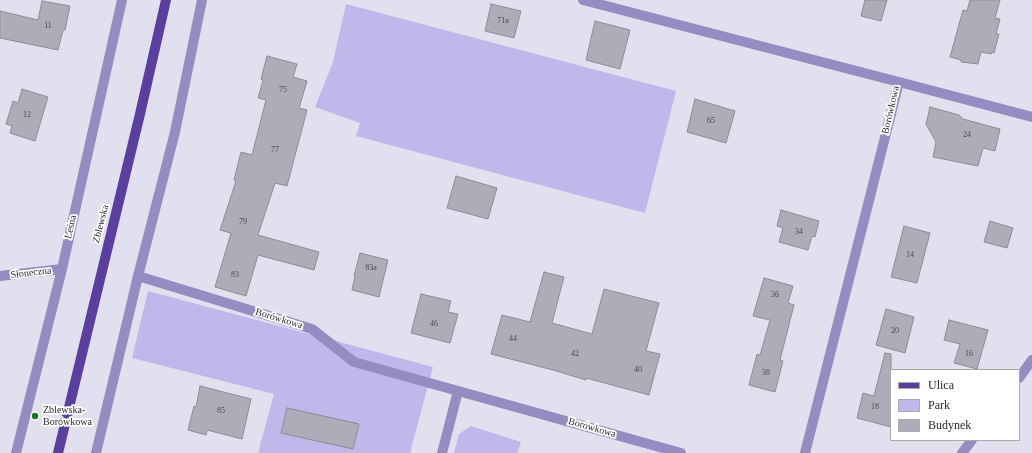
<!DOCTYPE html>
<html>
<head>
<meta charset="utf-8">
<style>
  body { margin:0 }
  #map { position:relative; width:1032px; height:453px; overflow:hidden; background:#e2e0ee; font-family:"Times New Roman",serif }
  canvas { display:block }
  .legend { position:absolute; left:890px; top:369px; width:130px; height:72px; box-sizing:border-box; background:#fff; border:1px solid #aaa9ab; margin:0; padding:5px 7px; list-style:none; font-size:12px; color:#2a292e }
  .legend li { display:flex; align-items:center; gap:8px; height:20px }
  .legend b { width:20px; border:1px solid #aaa9ab }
</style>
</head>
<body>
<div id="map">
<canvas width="1032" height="453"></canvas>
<ul class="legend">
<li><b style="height:5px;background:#5a3f9f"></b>Ulica</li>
<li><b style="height:11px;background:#c0b7eb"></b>Park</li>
<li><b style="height:11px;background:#aeacb9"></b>Budynek</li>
</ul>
</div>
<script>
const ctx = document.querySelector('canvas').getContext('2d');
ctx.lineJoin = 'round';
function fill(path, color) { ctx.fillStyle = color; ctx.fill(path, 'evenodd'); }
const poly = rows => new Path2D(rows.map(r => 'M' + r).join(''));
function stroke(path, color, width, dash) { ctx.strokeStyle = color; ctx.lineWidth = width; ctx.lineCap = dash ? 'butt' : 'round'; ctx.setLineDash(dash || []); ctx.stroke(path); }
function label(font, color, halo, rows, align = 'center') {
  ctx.font = font + ' "Times New Roman",serif'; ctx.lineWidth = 3.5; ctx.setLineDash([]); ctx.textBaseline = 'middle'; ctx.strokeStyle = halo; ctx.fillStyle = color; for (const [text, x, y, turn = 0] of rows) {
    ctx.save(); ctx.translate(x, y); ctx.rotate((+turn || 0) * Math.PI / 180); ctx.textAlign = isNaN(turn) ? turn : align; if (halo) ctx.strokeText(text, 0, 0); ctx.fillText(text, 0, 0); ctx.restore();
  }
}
fill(poly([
  [346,4,676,91,645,213,356,136,360,123,315,107,333,62],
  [148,291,433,367,410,453,258,453,274,394,132,358],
  [471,426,521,442,517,453,454,453,459,434]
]), '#c0b7eb');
const building = poly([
  [865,0,887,0,881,21,861,16,865,0],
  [970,0,1000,0,995,18,1000,19,996,34,999,34,994,53,992,52,991,54,981,52,978,64,961,62,961,60,950,57,963,10,967,11,970,0],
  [42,1,70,6,65,30,63,30,58,50,0,38,0,11,38,20,42,1],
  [491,4,521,11,514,38,485,31,491,4],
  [595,21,630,30,620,69,586,60,595,21],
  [267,56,297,64,293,77,307,81,299,108,307,110,287,186,275,183,258,235,319,252,314,270,258,255,246,296,215,287,231,233,220,230,236,181,234,180,241,152,252,155,266,100,258,98,263,80,261,79,267,56],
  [22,89,48,97,35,141,10,133,12,126,6,124,13,101,18,103,22,89],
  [695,99,735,111,726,143,687,132,695,99],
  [930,107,959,115,963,119,1000,129,995,151,983,148,978,166,933,157,936,142,926,124,930,107],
  [456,176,497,188,488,219,447,208,456,176],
  [781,210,819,221,815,237,812,236,808,250,779,242,783,228,777,226,781,210],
  [990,221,1013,228,1007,248,984,242,990,221],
  [904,226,930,233,917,283,891,277,904,226],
  [360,253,388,260,379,297,352,290,355,276,354,276,360,253],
  [544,272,564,277,552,323,592,334,604,289,659,303,646,351,660,354,649,395,586,378,586,380,553,370,491,354,502,315,530,322,544,272],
  [764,278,793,286,788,303,794,305,780,360,783,361,775,392,749,385,757,354,760,355,770,320,753,316,764,278],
  [421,294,451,301,448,312,458,314,450,343,411,333,421,294],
  [886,309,914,317,905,353,876,345,886,309],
  [949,320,988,330,977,369,954,363,960,344,944,340,949,320],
  [885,353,891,354,891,427,857,418,863,393,874,396,885,353],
  [200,386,251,399,242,439,207,430,206,435,188,430,194,406,196,407,200,386],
  [287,408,359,424,353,449,281,433,287,408]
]);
fill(building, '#aeacb9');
stroke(building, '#8c8b97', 1);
stroke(poly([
  [583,0,899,82,805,453],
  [899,82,1032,117],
  [0,276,62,269],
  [138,276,312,329,354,362,681,453],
  [1019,378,1032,360],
  [16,453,62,269,122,0],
  [96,453,138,276,175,132,202,0],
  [442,453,458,391],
  [962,453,972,440]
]), '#958cc1', 10);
stroke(poly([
  [58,453,140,114,166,0]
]), '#5a3f9f', 10);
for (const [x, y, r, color] of [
  [35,416,4,"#21731c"]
]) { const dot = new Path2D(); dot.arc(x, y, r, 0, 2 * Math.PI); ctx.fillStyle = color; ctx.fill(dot); stroke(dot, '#fff', 1.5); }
label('8px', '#4b4a51', null, [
  ["71a",503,21],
  ["11",48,26],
  ["75",283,90],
  ["12",27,115],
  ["65",711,121],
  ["24",967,135],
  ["77",275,150],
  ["79",243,222],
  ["34",799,232],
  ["14",910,255],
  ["83a",371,268],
  ["83",235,275],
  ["36",775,295],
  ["46",434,324],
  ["20",895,331],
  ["44",513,339],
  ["42",575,354],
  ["16",969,354],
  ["40",638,370],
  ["38",766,373],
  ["18",875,407],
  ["85",221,411]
]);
label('10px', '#2a292e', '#fff', [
  ["Borówkowa",891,110,-77],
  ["Zblewska",101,224,-76],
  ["Leśna",71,227,-77],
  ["Słoneczna",31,273,-7],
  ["Borówkowa",279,319,17],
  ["Borówkowa",592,428,16]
]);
label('10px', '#2a292e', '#fff', [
  ["Zblewska-",43,410],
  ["Borówkowa",43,422]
], 'left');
</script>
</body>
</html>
